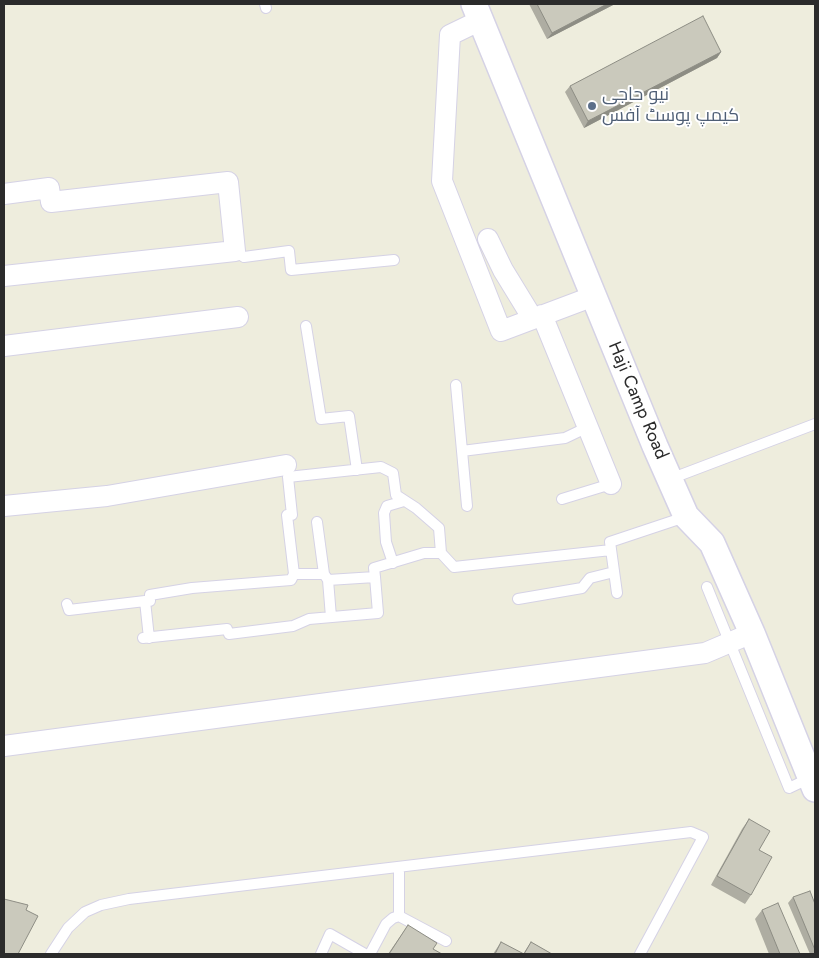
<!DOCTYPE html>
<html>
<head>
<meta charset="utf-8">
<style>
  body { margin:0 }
  #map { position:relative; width:819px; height:958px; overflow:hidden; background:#eeeddd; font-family:Jost,sans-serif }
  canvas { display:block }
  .frame { position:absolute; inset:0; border:5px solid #2b2b2b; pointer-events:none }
</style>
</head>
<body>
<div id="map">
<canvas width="819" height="958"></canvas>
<div class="frame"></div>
</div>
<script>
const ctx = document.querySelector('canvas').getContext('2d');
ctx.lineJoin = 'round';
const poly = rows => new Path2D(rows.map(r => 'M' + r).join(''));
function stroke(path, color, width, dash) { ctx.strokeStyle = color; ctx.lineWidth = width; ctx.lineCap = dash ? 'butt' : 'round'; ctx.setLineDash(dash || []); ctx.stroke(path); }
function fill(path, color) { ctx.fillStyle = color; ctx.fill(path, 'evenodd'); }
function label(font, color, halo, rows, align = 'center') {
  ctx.font = font + ' Jost,Cairo,sans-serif'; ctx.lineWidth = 4; ctx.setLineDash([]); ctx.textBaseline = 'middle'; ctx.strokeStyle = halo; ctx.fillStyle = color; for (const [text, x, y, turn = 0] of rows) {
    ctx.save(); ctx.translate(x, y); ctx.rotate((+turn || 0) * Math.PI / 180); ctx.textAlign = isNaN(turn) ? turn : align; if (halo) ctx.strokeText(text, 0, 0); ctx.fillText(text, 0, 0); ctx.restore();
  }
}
const service = poly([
  [265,4,266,8],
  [235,251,244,257,289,251,291,270,394,260],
  [306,326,321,419,349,416,357,470],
  [456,385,467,506],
  [462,451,565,438,588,427],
  [670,479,815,424],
  [562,499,611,484],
  [317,522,324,574,328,580,331,617],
  [393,563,386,542,384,513,387,506,404,501],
  [294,574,287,515,292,515,288,477,381,467,393,473,396,495,416,508,439,528,441,553],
  [328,580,375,577,374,568,424,553,441,553,454,567,611,550],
  [707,587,789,788,810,778],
  [617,593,610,542,685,517],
  [518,599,582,588,590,578,614,572],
  [145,601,149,638],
  [67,604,69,610,145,601,150,601,150,595,192,588,291,580,294,574,324,574],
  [143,638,227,629,229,634,293,626,309,619,378,613,375,577],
  [399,916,446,941],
  [51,954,68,928,85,912,101,905,129,899,691,832,703,837,640,954],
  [321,954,330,934,365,954],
  [370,954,386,924,393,918,399,916,399,868]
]);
const minor = poly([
  [481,20,450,35,442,181,501,331,594,296],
  [4,194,49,188,51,202,228,182,235,251,4,276],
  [488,239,503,270,533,319],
  [542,315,611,484],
  [4,346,238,317],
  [4,506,107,496,286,465],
  [4,746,705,653,752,633]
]);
const tertiary = poly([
  [474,4,655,446,686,516,712,543,752,633,815,789]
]);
stroke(service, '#d5d2e5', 12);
stroke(minor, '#d5d2e5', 22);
stroke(tertiary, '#d5d2e5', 28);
stroke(service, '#fff', 10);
stroke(minor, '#fff', 20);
stroke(tertiary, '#fff', 25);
fill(poly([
  [529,4,615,4,547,39],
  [721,52,717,58,584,128,565,92,570,86],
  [749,819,759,850,751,895,745,904,711,885,742,829],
  [793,897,815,904,815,954,810,954,788,903],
  [762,910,800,954,769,954,755,919],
  [408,925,433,949,442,954,388,954],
  [501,942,523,954,531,942,552,954,493,954]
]), '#aeada2');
fill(poly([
  [607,4,615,4,547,39,552,33],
  [721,52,717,58,584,128,588,121]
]), '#8d8d84');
const building = poly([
  [537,4,607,4,552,33,537,4],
  [703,16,721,52,588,121,570,86,703,16],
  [749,819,770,831,759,850,772,857,751,895,717,876,749,819],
  [810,891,815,904,815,950,793,897,810,891],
  [4,899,28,905,26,910,38,916,18,954,4,954,4,899],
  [778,903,800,954,780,954,762,910,778,903],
  [408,925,437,943,433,949,442,954,389,954,408,925],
  [501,942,524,954,495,954,501,942],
  [531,942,552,954,524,954,531,942]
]);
fill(building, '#cac9bc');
stroke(building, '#8d8d84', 1);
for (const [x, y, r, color] of [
  [592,106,5,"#5c6f8a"]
]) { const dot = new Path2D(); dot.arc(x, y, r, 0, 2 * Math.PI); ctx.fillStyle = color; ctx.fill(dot); stroke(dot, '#fff', 2); }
label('18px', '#4e5e75', '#fff', [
  ["نیو حاجی",602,96],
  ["کیمپ پوسٹ آفس",602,117]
], 'left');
label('18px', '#2b2b2b', '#fff', [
  ["Haji Camp Road",637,401,67]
]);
</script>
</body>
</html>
